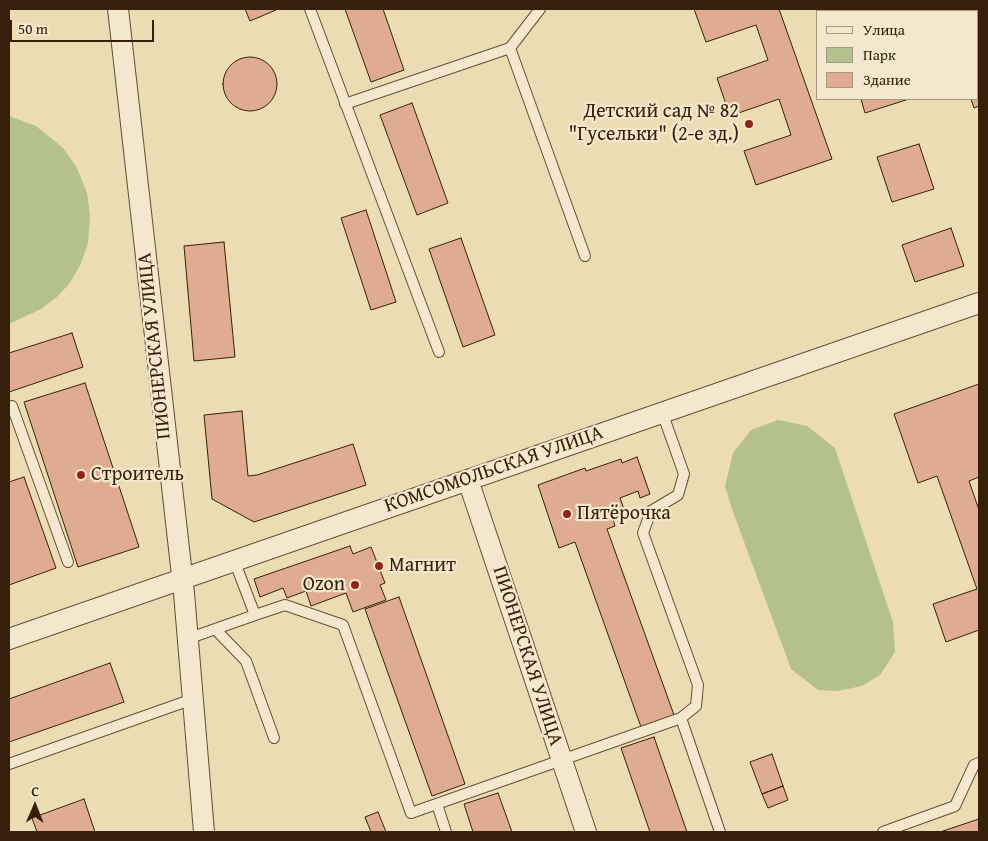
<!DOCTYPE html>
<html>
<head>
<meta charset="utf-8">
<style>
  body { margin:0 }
  #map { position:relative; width:988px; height:841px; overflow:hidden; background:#ecdcb3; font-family:"Gentium Book Plus",serif }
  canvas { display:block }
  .frame { position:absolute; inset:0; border:10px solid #36200b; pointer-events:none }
  .legend { position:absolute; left:816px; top:10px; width:162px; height:90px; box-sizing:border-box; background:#f3e8ce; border:1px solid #a79880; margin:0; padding:6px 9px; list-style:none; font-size:15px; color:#36200b }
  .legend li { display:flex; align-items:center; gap:10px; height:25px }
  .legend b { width:25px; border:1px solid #a79880 }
  .north { position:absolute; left:10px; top:781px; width:50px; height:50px; -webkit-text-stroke:4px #f3e8ce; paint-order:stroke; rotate:1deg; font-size:14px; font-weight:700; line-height:20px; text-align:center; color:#36200b }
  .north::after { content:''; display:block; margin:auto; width:18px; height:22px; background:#36200b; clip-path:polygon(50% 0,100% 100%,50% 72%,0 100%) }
  .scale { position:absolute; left:10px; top:20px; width:144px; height:22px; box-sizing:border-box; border:2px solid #36200b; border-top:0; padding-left:6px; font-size:15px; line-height:18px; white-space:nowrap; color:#36200b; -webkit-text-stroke:4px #f3e8ce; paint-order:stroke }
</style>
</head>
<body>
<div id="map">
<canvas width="988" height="841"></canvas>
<div class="frame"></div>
<ul class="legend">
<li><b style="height:6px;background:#f3e8ce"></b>Улица</li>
<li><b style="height:14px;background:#b4c18f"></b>Парк</li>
<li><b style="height:14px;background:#dfac91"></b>Здание</li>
</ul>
<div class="north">С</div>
<div class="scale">50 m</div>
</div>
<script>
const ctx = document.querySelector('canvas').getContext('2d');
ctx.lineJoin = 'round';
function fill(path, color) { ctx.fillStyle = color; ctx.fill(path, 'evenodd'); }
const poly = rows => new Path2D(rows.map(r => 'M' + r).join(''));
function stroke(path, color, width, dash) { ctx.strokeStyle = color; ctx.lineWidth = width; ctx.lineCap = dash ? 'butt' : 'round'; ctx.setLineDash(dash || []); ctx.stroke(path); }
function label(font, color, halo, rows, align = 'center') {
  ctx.font = font + ' "Gentium Book Plus",serif'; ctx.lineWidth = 4.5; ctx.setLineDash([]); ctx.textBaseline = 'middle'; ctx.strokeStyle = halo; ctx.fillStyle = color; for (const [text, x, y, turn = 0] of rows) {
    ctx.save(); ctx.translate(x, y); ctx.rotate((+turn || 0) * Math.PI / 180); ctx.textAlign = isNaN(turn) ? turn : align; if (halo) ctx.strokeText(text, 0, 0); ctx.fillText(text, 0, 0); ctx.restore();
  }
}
fill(poly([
  [9,116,36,126,63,148,77,168,87,193,90,215,88,243,81,264,69,284,58,296,41,309,9,324],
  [778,420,807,426,835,448,893,622,895,652,880,675,862,686,838,691,818,690,791,669,732,509,725,486,733,453,751,430]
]), '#b4c18f');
const building = poly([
  [245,9,276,9,276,10,250,21,245,9],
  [345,9,383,9,404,70,371,82,345,9],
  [694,9,779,9,832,159,756,185,744,151,791,135,779,99,730,116,717,78,768,60,756,25,706,42,694,9],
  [831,9,880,9,880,11,832,11,831,9],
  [979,43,979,106,974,108,971,99,977,99,977,44,979,43],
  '223 84a27 27 0 1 1 54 0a27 27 0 1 1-54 0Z',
  [861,99,909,99,865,113,861,99],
  [412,103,448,203,417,215,380,115,412,103],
  [919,144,934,189,892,202,877,157,919,144],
  [366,210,396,302,371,310,341,218,366,210],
  [951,228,964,266,915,282,902,245,951,228],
  [461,238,495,335,463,347,429,249,461,238],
  [224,242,235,357,194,361,184,246,224,242],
  [72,333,83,367,9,392,9,353,72,333],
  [85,383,139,547,78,567,24,402,85,383],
  [979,384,979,477,969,481,979,510,979,630,946,642,933,604,977,589,937,476,918,483,894,414,979,384],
  [242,411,248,476,257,475,353,444,366,485,254,522,212,499,204,415,242,411],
  [637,457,650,494,640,498,638,491,620,498,624,509,611,513,615,526,607,529,674,715,641,727,575,542,559,548,538,485,585,468,586,471,621,459,622,463,637,457],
  [24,477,56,568,9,585,9,482,24,477],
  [350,546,353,554,371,547,385,583,380,585,386,600,353,612,346,593,311,606,306,591,287,598,283,588,260,597,254,579,350,546],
  [399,597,465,784,432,796,365,609,399,597],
  [110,663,124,702,9,742,9,699,110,663],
  [654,737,687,832,650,832,621,748,654,737],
  [772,754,783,786,762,794,750,762,772,754],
  [783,786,788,800,768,808,762,794,783,786],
  [498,793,512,832,473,832,464,804,498,793],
  [84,799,95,832,37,832,32,818,84,799],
  [378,812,386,832,371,832,365,817,378,812],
  [979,819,979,832,940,832,979,819]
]);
fill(building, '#dfac91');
stroke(building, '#36200b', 1);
const lane = poly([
  [310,9,439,352],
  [540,9,510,48,585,256],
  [925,9,925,11],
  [977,12,979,12],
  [345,104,510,48],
  [9,408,12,406,68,562],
  [662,412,684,474,678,495,651,511,643,533,698,685,696,706,681,718],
  [234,560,255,615,285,605,343,625,411,813,681,718,720,832],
  [216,630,246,661,274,738],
  [187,639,255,615],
  [9,764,193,699],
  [437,804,446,832],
  [883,832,955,806,974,765,979,763]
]);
const street = poly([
  [118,9,184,593,204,832],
  [468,480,586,832],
  [9,639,979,303]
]);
stroke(lane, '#644f35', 12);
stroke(street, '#644f35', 22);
stroke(lane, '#f3e8ce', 10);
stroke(street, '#f3e8ce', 20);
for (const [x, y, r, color] of [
  [749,124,5,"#8f2418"],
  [81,475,5,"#8f2418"],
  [567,514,5,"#8f2418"],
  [379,566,5,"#8f2418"],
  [355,585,5,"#8f2418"]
]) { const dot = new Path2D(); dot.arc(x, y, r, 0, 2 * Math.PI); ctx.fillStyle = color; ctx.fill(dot); stroke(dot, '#f3e8ce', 2); }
label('20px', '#36200b', '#f3e8ce', [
  ["Детский сад № 82",739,112,"right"],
  ["\"Гусельки\" (2-е зд.)",739,135,"right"],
  ["Строитель",91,475],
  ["Пятёрочка",577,514],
  ["Магнит",389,566],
  ["Ozon",345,585,"right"]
], 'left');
label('20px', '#36200b', '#f3e8ce', [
  ["ПИОНЕРСКАЯ УЛИЦА",155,346,-96],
  ["КОМСОМОЛЬСКАЯ УЛИЦА",494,470,-19],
  ["ПИОНЕРСКАЯ УЛИЦА",527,656,72]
]);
</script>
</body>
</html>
